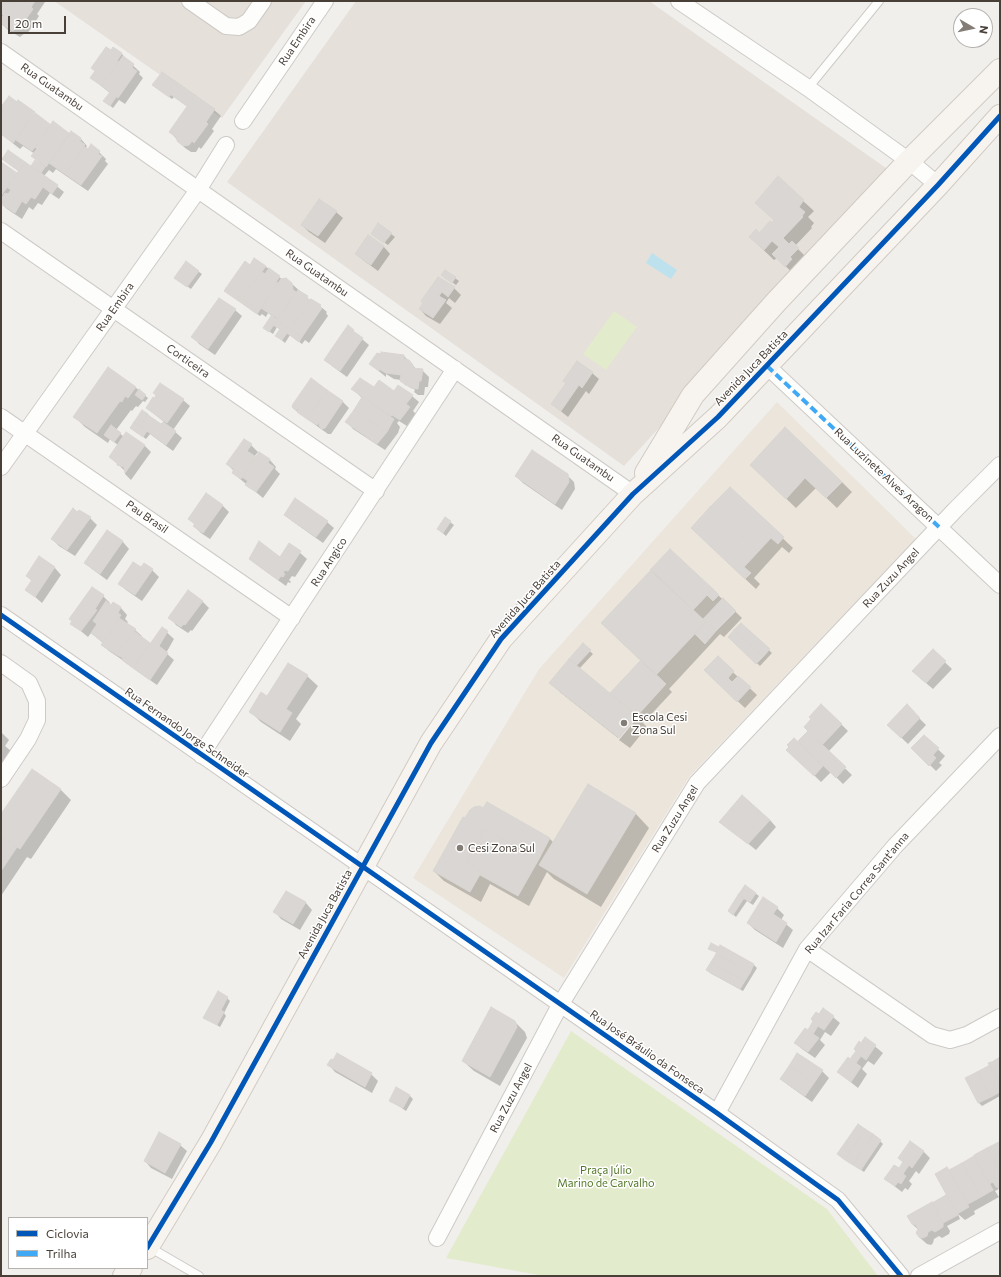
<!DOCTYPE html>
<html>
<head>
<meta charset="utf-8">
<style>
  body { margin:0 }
  #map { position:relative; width:1001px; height:1277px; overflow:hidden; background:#f1efec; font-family:Commissioner,sans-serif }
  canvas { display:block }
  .frame { position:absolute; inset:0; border:2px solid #483f37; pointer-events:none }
  .legend { position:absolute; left:8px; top:1217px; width:140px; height:52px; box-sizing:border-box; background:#fff; border:1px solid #b6b2af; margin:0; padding:5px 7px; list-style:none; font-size:12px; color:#483f37 }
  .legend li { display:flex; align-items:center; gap:8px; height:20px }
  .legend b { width:20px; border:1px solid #b6b2af }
  .north { position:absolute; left:953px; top:8px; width:40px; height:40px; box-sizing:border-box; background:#fff; border:1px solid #b6b2af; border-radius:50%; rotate:99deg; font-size:11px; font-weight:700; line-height:16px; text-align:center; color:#483f37 }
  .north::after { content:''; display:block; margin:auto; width:14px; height:18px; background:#837d76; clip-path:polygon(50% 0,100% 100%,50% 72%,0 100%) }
  .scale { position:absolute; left:8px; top:16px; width:58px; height:18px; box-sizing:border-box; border:2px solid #483f37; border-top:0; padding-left:5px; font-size:12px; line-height:14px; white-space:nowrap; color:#483f37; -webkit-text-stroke:3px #fff; paint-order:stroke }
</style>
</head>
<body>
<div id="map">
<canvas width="1001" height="1277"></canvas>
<div class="frame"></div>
<ul class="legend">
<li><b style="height:5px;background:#0057b8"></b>Ciclovia</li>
<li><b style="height:5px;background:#3fa9f5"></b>Trilha</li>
</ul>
<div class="north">N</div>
<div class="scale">20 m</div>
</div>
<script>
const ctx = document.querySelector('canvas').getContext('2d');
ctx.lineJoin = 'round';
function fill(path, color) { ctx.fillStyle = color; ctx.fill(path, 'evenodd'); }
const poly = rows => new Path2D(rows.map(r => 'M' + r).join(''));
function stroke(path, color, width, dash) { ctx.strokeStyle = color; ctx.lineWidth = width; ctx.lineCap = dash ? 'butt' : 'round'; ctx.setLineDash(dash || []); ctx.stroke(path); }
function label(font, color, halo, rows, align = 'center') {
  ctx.font = font + ' Commissioner,sans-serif'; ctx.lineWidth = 3; ctx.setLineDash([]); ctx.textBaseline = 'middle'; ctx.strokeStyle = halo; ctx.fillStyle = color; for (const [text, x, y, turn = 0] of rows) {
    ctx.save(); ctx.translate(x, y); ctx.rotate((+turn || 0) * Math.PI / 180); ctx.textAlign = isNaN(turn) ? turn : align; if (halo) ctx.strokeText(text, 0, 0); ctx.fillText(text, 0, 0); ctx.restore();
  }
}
fill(poly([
  [54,1,306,1,222,118],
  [356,1,649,1,893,173,624,466,227,182]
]), '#e5e0d9');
fill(poly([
  [777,402,916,539,689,777,564,978,413,878,539,669]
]), '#ece5db');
fill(poly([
  [614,311,637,327,606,370,583,354],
  [571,1031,827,1209,878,1276,544,1276,446,1258]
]), '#e3ebcd');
fill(poly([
  [652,253,677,270,671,279,646,263]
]), '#bde2ee');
fill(poly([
  [1,1,44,1,45,2,37,14,39,16,27,34,25,33,20,37,8,30,1,23],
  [113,48,122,54,128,61,140,72,139,74,143,78,125,104,119,100,113,108,108,104,110,93,91,78],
  [157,88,194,96,214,110,221,116,212,129,214,131,201,149,199,147,196,152,191,152,185,148,170,132,188,107,174,97,172,99],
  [1,108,51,127,81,139,87,146,86,147,88,149,99,152,106,159,105,161,108,164,88,191,56,169,53,173,49,170,44,176,64,192,59,199,50,193,42,205,38,203,33,210,29,207,22,219,7,209,1,203,1,163,18,175,20,172,6,162,32,167,35,162,40,163,33,156,35,154,23,146,20,149,1,134],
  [778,178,814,211,808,217,814,223,811,227,812,228,795,246,808,259,796,276,777,258,774,260,750,237,759,234,775,220],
  [336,212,343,218,325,243,309,232,302,225],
  [378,224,395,237,388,245,372,234],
  [368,236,384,247,390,254,378,271,363,260,356,254],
  [186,263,202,274,191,289,179,281],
  [250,266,265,266,283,280,292,284,311,301,320,306,327,312,326,313,328,316,309,343,305,340,302,344,290,335,285,343,277,336,281,330,277,327,273,334,267,330,276,319,268,313,266,317,262,314,260,316,225,291],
  [445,271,459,281,456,285,442,275],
  [438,278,454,288,461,295,455,303,449,298,446,303,452,308,440,324,426,316,420,309],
  [235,310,242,316,215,355,199,344,193,337],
  [348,327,369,345,347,377,332,366,325,360],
  [404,356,417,370,422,370,429,377,428,387,425,387,424,395,418,395,414,392,415,390,406,384,406,386,401,380,394,379,386,374,386,377,370,364],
  [592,373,599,379,589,394,586,391,568,417,552,404],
  [311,379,343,402,349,408,331,434,328,434,303,416,293,408],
  [135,387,148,398,145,402,143,401,138,407,136,406,132,411,131,410,116,430,124,437,144,445,151,452,131,480,125,474,125,471,110,457,118,445,110,439,108,443,85,427,75,417],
  [353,389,374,389,394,392,412,396,419,402,413,411,416,414,407,426,399,421,397,423,400,427,398,433,385,450,353,429,347,422,362,398],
  [183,400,190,406,173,430,182,438,173,451,150,434,146,439,131,428,143,411,161,425,164,422,147,408],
  [251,445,258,452,254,457,256,458,260,453,270,460,276,467,275,469,280,474,263,498,240,479,233,473,234,471,227,464],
  [751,465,842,482,852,492,837,508,816,488,796,508],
  [567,475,574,482,575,489,562,510,523,483,516,476],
  [730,488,793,548,789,553,782,547,754,578,760,584,756,589,702,538],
  [222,505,229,512,210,539,201,533,194,526,195,525,190,519],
  [78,513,90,518,97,525,75,556,59,546,52,539],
  [285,515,327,522,334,528,323,543,292,521],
  [446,519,454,525,446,536,438,529],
  [107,531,123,542,129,549,107,580,92,569,85,563],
  [290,544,307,559,295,577,292,576,289,580,291,582,290,583,288,582,286,586,257,565,250,558,280,558],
  [39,557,55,568,61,575,42,603,27,590,32,581,27,576],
  [141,568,152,570,159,577,142,601,126,590,120,584],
  [652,570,718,595,742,618,724,637,720,634,669,689,672,692,644,722,641,719,640,720,647,727,630,748,619,740,638,717,636,715,618,738,561,693,551,683,570,659,583,645,593,654,579,669,614,697,615,696,642,661],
  [704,619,711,626,710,627,703,621],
  [92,588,103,596,110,603,109,605,112,606,114,603,121,608,127,615,125,619,128,622,126,624,135,630,142,636,141,638,151,644,162,628,174,639,166,653,174,660,157,685,130,666,124,661,109,651,102,645,103,643,91,633,88,637,71,623,73,622,70,619],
  [202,601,209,608,192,631,191,630,188,633,176,625,170,618],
  [741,624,772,653,760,666,729,637],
  [933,651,952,669,933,689,920,678],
  [718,658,757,695,745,708,712,677],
  [289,664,307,676,318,686,296,719,301,724,290,741,261,722,250,711,267,697],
  [907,706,926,725,908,744,888,725],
  [841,724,848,731,828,752,852,775,843,784,831,772,821,782,788,750,798,743,809,731],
  [1,732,9,740,5,746,11,751,1,765],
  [924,736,945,756,939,763,942,765,936,771,913,748],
  [32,770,61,790,71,800,31,859,27,857,1,896,1,816],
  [589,785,636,814,649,828,601,907,554,879,547,872,529,906,490,884,481,902,444,881,434,871,466,819,483,810,487,804,550,839,554,843],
  [770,820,776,827,756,850,721,822],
  [745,886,759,896,753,905,747,901,736,917,729,911],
  [286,893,306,903,312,910,300,930,281,919,275,912],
  [777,908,784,915,781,920,793,930,783,948,755,930,748,923],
  [712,944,719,949,721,946,754,965,757,968,743,991,710,973,707,970,717,953,710,948],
  [227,998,230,1001,224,1013,226,1016,220,1027,204,1017],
  [819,1015,833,1017,840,1023,831,1036,825,1032,820,1040,825,1045,815,1058,802,1049,795,1043,808,1031],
  [515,1022,525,1032,527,1038,500,1086,474,1071,463,1061],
  [866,1039,883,1053,874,1065,868,1061,862,1069,867,1074,858,1088,838,1072,850,1061],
  [798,1054,822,1071,829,1078,812,1102,788,1085,781,1079],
  [337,1055,371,1074,378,1081,372,1093,335,1072,329,1065,333,1062],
  [1000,1058,1000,1096,982,1106,979,1103,966,1079,991,1065],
  [410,1096,413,1099,406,1111,390,1100],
  [880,1141,883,1144,864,1172,838,1154],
  [999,1143,1000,1190,999,1189,995,1191,999,1197,974,1211,975,1214,965,1220,958,1214,960,1219,947,1226,950,1231,949,1234,942,1238,939,1236,934,1239,933,1243,931,1245,927,1244,919,1237,919,1230,912,1224,932,1204,948,1195,947,1168,950,1171],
  [180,1145,187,1151,172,1179,151,1168,145,1161],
  [923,1151,930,1158,919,1174,916,1171,909,1181,912,1184,908,1190,905,1188,902,1192,885,1179,899,1170]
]), '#0003');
const building = poly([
  [1,1,14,1,4,15,1,14,1,1],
  [14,1,35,1,31,7,33,9,20,28,18,26,13,31,1,24,1,19,14,1],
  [106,47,111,50,113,47,122,53,117,61,119,62,102,86,90,78,95,71,91,68,106,47],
  [123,56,134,64,132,68,137,71,118,98,102,86,123,56],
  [162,72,178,83,169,97,152,85,162,72],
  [178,83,195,95,187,106,170,94,178,83],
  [110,92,116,97,110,106,103,101,110,92],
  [195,95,215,109,206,122,208,124,194,143,192,141,189,145,183,146,177,141,177,138,169,132,195,95],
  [9,96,17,102,1,125,1,107,9,96],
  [18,100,35,112,13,143,1,134,1,125,18,100],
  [34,112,51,125,32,151,16,140,34,112],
  [53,121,70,134,46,167,31,156,37,149,35,147,53,121],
  [71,131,81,138,80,141,85,145,65,174,49,163,71,131],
  [91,144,100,151,98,154,102,156,81,185,65,174,84,147,88,149,91,144],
  [8,150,25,162,19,171,2,159,8,150],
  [35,160,45,167,41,173,31,166,35,160],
  [1,162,17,173,1,196,1,162],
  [25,162,58,185,52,194,43,187,35,199,31,197,26,204,22,201,15,213,1,204,1,199,5,193,8,194,11,190,7,187,25,162],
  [778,176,804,200,799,207,805,212,802,216,803,217,783,238,789,244,792,241,799,248,790,257,792,259,785,267,772,254,779,247,772,241,764,250,749,237,756,229,759,233,770,221,771,223,774,220,755,203,778,176],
  [319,199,337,211,318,236,301,225,319,199],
  [378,223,392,233,384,243,371,234,378,223],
  [368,235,384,246,371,265,355,254,368,235],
  [254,258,266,266,242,299,226,288,245,261,250,265,254,258],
  [186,261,199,271,187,287,174,278,186,261],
  [269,268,280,276,276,282,278,283,259,311,242,299,262,272,265,274,269,268],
  [445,270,456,277,452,283,441,275,445,270],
  [438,277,455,287,448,297,442,292,439,296,446,300,433,318,419,309,423,303,421,301,438,277],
  [286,278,292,283,293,290,296,292,278,319,261,308,281,279,286,278],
  [226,288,242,299,240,302,224,291,226,288],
  [298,290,308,296,307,298,310,300,290,329,277,320,298,290],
  [219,298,236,309,208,349,191,337,219,298],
  [242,299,259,311,257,314,240,302,242,299],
  [311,299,321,305,319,306,322,308,302,337,290,329,311,299],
  [271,316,277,320,269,332,263,328,271,316],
  [277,320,290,329,282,340,275,336,280,329,273,325,277,320],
  [348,325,354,330,353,331,363,338,340,371,324,360,348,325],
  [290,329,302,337,299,342,287,333,290,329],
  [381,352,404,355,404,359,409,360,413,365,413,368,423,369,421,381,419,381,418,389,411,388,400,381,401,375,386,373,379,369,379,371,369,364,377,353,381,354,381,352],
  [577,361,593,372,582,388,579,385,561,411,551,404,566,383,563,381,577,361],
  [108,367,136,387,128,398,125,396,122,402,120,401,97,433,73,417,108,367],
  [311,378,327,390,307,419,297,412,299,409,295,410,292,407,293,404,311,378],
  [360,378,374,387,379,380,394,391,398,385,413,395,406,404,410,407,400,420,392,415,391,416,351,389,360,378],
  [160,383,184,399,167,423,146,408,153,397,155,398,156,395,153,393,160,383],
  [139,389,146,395,142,400,135,395,139,389],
  [327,390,343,401,325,428,322,429,319,426,320,423,317,425,307,419,327,390],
  [362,397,394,419,387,432,354,410,362,397],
  [142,410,148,414,140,426,134,422,142,410],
  [354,410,387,432,377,444,345,422,354,410],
  [148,415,161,424,163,422,176,431,166,445,140,426,148,415],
  [134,422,147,431,143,437,130,428,134,422],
  [111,425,121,433,114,442,104,435,111,425],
  [785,427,842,482,826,498,805,478,786,499,750,465,785,427],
  [126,432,145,445,125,473,124,467,117,465,117,463,109,457,126,432],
  [244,439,252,444,247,451,256,457,241,479,232,473,234,469,226,464,244,439],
  [532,450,568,474,569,482,555,504,515,476,532,450],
  [259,452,270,459,268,463,274,467,256,492,245,485,248,481,242,477,259,452],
  [730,487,784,537,778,544,771,538,758,552,710,507,730,487],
  [206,493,223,505,203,533,193,526,195,524,188,519,206,493],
  [295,498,328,521,316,537,284,515,295,498],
  [710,507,758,552,744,567,751,573,745,579,691,528,710,507],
  [73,508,77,512,79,510,91,517,67,550,51,539,73,508],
  [445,517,451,521,443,533,437,529,445,517],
  [107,530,123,541,100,574,84,563,107,530],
  [259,541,280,557,289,543,301,551,288,571,285,570,283,573,285,574,283,577,281,576,278,580,249,559,259,541],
  [670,549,713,589,693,610,650,570,670,549],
  [39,556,55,567,35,597,25,590,32,580,26,576,39,556],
  [133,562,141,567,144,563,153,569,135,595,118,584,133,562],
  [651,570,706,622,656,675,601,623,651,570],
  [92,587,104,595,95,609,97,610,81,631,70,624,72,621,69,619,92,587],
  [713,589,719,595,713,601,707,595,713,589],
  [188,590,203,601,185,625,184,624,181,627,168,618,188,590],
  [723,598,736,611,716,631,703,619,723,598],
  [106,601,111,605,113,602,121,607,118,613,121,615,103,642,91,633,97,624,93,621,106,601],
  [119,618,136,629,117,655,101,645,119,618],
  [706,622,716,631,705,644,695,634,706,622],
  [741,623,770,649,763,657,734,630,741,623],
  [162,627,168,631,159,646,168,653,150,680,133,668,162,627],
  [734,630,763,657,756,664,728,637,734,630],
  [134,631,150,643,133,668,122,660,123,658,117,655,134,631],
  [583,643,591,650,577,665,569,659,583,643],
  [933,649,946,661,926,683,912,671,933,649],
  [718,656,734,671,728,678,732,682,738,676,751,687,737,702,704,670,718,656],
  [569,659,637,716,619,738,549,683,569,659],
  [641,660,666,684,637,716,610,693,641,660],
  [288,663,308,675,286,709,292,713,280,732,249,712,261,692,267,696,288,663],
  [821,704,842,724,822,745,804,727,811,719,809,717,821,704],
  [907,704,920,718,901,738,887,725,907,704],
  [808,731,846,767,836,778,798,741,808,731],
  [924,735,939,748,933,755,936,758,929,766,911,748,924,735],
  [794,738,823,766,814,776,786,750,789,747,787,745,794,738],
  [32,769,61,789,20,849,1,836,1,814,32,769],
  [588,784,636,813,587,894,539,865,588,784],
  [742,795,770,820,759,832,731,808,742,795],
  [487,802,550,838,539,859,485,829,466,862,482,871,470,892,433,871,463,817,465,818,470,810,474,807,480,806,483,808,487,802],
  [731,808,759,832,748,844,719,822,731,808],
  [485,829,539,859,518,896,480,875,482,871,466,862,485,829],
  [1,836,17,847,1,871,1,836],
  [745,885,756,893,750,902,738,895,745,885],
  [286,891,306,902,293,924,273,912,286,891],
  [738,895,744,898,733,915,728,911,738,895],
  [763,897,778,907,773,914,787,923,776,942,747,923,763,897],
  [711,943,719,947,716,952,708,949,711,943],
  [720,945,754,964,750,973,716,954,720,945],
  [716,954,750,973,745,981,711,962,716,954],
  [711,962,745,981,740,989,706,970,711,962],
  [218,991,228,997,221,1010,224,1012,217,1025,203,1018,218,991],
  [491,1007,515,1021,517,1027,490,1077,462,1061,491,1007],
  [823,1008,834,1016,824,1030,818,1026,813,1034,819,1038,808,1052,794,1043,805,1028,808,1030,813,1021,811,1019,816,1012,819,1014,823,1008],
  [865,1037,876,1045,866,1060,861,1056,856,1063,861,1067,851,1082,837,1072,848,1057,850,1059,856,1051,854,1049,859,1041,861,1043,865,1037],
  [337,1053,372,1073,365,1087,327,1065,331,1059,333,1060,337,1053],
  [797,1053,823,1070,814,1083,789,1066,797,1053],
  [1000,1057,1000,1084,988,1063,991,1062,992,1062,1000,1057],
  [990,1065,1000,1084,1000,1092,991,1097,977,1072,990,1065],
  [789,1066,814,1083,805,1096,780,1079,789,1066],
  [977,1072,991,1097,978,1103,965,1078,977,1072],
  [396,1087,410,1095,403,1108,389,1101,396,1087],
  [858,1124,865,1129,845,1160,837,1154,858,1124],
  [865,1129,873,1134,853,1165,845,1160,865,1129],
  [159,1132,181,1144,165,1173,144,1161,159,1132],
  [873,1134,881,1140,861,1170,853,1165,873,1134],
  [910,1141,924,1151,912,1168,909,1165,903,1174,906,1176,901,1184,898,1182,895,1186,884,1179,894,1165,899,1168,903,1162,898,1158,910,1141],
  [999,1142,1000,1143,1000,1172,987,1148,999,1142],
  [987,1148,1000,1172,999,1189,998,1187,996,1187,993,1182,989,1184,974,1155,987,1148],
  [974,1156,993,1190,981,1197,962,1163,974,1156],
  [962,1163,981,1197,968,1204,949,1170,962,1163],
  [947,1167,969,1207,957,1214,935,1174,947,1167],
  [946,1195,958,1215,943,1223,932,1203,946,1195],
  [932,1202,943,1223,943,1227,935,1232,932,1230,928,1232,927,1236,923,1238,919,1237,916,1233,918,1229,916,1225,912,1224,907,1216,932,1202]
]);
fill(building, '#dad6d3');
stroke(building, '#d9d6d2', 1);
const service = poly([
  [808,88,879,1],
  [149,1247,199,1276]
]);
const minor = poly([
  [190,1,226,26,239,27,249,21,263,1],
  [679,1,808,88,909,161,938,185],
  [1,52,633,494],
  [243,121,325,1],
  [1,231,376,491],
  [767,366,1000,585],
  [1,417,292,618],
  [1,467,198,190,226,145],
  [1,615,717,1113,838,1200,901,1276],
  [1,663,29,683,37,701,37,720,28,739,1,779],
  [201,755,455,369],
  [807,949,932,1035,950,1040,967,1035,1000,1017],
  [717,1113,807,949,895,846,1000,736],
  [437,1238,560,1005,697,783,955,510,1000,465],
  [919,1276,1000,1231]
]);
const secondary = poly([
  [646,473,693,395,777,301,909,161,1000,70],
  [147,1248,211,1142,431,743,501,639,633,494,718,417,938,185,1000,116],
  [124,1276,131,1268]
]);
stroke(service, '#cdcac7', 10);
stroke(minor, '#cdcac7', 18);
stroke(secondary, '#d0cbc3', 24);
stroke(service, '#fdfdfc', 8);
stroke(minor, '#fdfdfc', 16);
stroke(secondary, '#f7f4f0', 22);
stroke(poly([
  [767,366,939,527]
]), '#3fa9f5', 4, [8, 4]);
stroke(poly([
  [1,615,717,1113,838,1200,901,1276],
  [147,1248,211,1142,431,743,501,639,633,494,718,417,938,185,1000,116]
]), '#0057b8', 5);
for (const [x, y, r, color] of [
  [624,723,4,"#837d76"],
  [460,848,4,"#837d76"]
]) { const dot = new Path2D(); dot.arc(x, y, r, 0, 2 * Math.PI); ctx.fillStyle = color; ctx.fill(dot); stroke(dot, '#fff', 1.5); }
label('11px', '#483f37', '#fff', [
  ["Rua Embira",297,41,-56],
  ["Rua Guatambu",52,87,35],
  ["Rua Guatambu",317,273,35],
  ["Rua Embira",115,307,-55],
  ["Corticeira",188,361,35],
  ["Avenida Juca Batista",751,368,-46],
  ["Rua Guatambu",583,458,35],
  ["Rua Luzinete Alves Aragon",884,475,43],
  ["Pau Brasil",147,517,35],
  ["Rua Angico",329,562,-57],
  ["Rua Zuzu Angel",891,578,-47],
  ["Avenida Juca Batista",525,599,-48],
  ["Rua Fernando Jorge Schneider",187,733,35],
  ["Rua Zuzu Angel",675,819,-58],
  ["Rua Izar Faria Correa Sant'anna",857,893,-50],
  ["Avenida Juca Batista",325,914,-61],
  ["Rua José Bráulio da Fonseca",647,1052,35],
  ["Rua Zuzu Angel",511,1098,-62]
]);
label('11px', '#483f37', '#fff', [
  ["Escola Cesi",632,717],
  ["Zona Sul",632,730],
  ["Cesi Zona Sul",468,848]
], 'left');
label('11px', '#55792b', '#fff', [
  ["Praça Júlio",606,1170],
  ["Marino de Carvalho",606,1183]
]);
</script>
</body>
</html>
